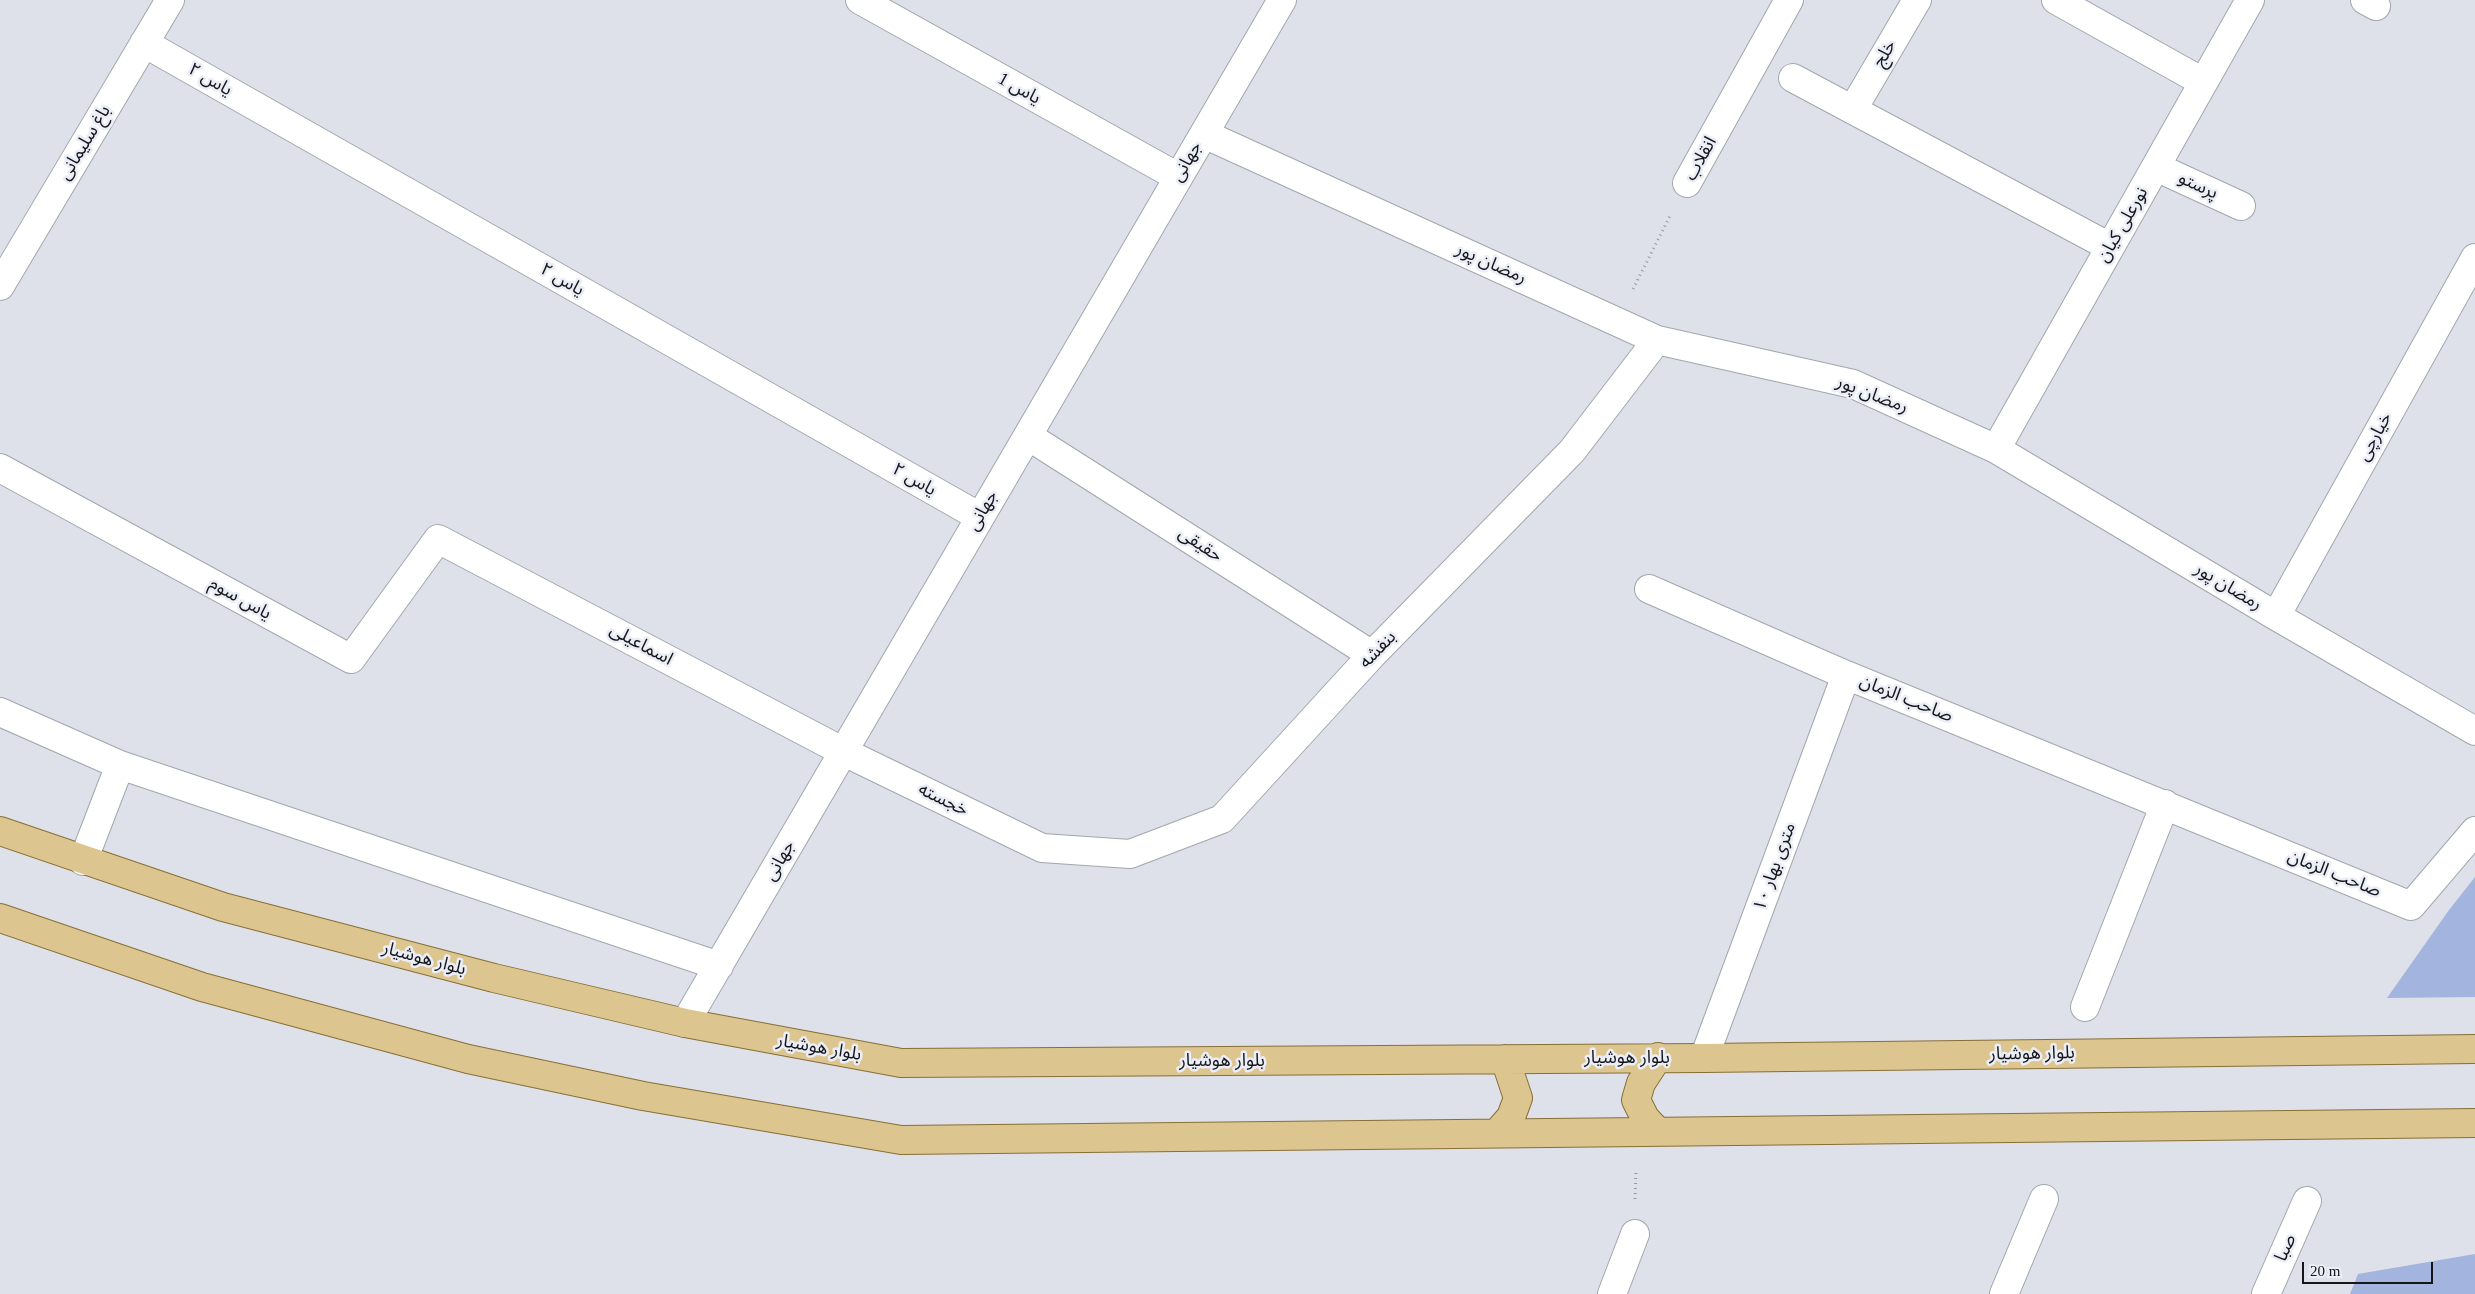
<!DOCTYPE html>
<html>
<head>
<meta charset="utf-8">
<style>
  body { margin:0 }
  #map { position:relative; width:2475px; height:1294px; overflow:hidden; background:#dee1ea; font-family:"Times New Roman",serif }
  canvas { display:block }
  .scale { position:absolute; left:2302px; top:1262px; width:131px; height:22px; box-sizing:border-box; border:2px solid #151619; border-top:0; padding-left:6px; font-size:15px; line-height:18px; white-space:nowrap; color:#151619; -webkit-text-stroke:4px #ebeef7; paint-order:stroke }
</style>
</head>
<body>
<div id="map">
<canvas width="2475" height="1294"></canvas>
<div class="scale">20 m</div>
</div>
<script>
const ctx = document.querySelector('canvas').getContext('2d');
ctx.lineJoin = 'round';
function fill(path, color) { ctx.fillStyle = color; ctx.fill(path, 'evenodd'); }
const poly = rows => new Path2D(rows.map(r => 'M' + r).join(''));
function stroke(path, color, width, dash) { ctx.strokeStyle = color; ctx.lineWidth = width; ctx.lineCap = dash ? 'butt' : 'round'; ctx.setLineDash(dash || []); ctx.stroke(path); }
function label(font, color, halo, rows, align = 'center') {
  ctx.font = font + ' "Times New Roman","Noto Sans Arabic",serif'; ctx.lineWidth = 5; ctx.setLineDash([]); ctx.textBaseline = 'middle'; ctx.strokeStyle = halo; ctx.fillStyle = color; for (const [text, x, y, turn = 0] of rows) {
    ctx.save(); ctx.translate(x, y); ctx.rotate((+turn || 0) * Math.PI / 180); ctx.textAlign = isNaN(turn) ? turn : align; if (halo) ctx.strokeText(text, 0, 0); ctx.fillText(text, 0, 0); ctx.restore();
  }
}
fill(poly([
  [2475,877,2475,997,2387,998,2449,910],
  [2475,1254,2475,1294,2350,1294,2358,1274]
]), '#a3b4df');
const minor = poly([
  [860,0,1178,177],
  [2056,0,2203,82],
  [2365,0,2376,6],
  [144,43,980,517],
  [1793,78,2110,247],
  [1853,109,1917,0],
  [1204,134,1657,340,1853,384,1996,449,2276,616,2475,731],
  [2156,167,2241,206],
  [1687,183,1789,0],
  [0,286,170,0],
  [1028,436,1372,655],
  [1996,449,2250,0],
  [0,468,351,659,438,539,844,752,1042,848,1130,854,1222,819,1372,655,1572,451,1657,340],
  [1649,589,1846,675,2411,906,2475,831],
  [2276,616,2475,258],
  [0,712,120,765,719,966],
  [83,861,120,765],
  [2085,1007,2165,804],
  [685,1023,1282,0],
  [1704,1058,1846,675],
  [1612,1294,1635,1234],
  [2004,1294,2044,1199],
  [2266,1294,2307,1201]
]);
const major = poly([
  [0,831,223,907,494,978,685,1023,901,1063,1704,1058,2475,1049],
  [0,918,202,987,468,1059,643,1096,901,1140,2475,1123],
  [1658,1057,1641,1083,1636,1100,1645,1118,1658,1132],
  [1497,1133,1511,1117,1518,1098,1505,1059]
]);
stroke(minor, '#a2a6ae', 30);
stroke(major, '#876f35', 30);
stroke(poly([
  [1633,289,1671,214],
  [1635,1199,1636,1170]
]), '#96989f', 3, [1, 4]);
stroke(minor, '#fff', 28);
stroke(major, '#dcc58f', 28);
label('18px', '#151619', '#ebeef7', [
  ["خلج",1885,54,-60],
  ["یاس ۲",210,80,30],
  ["یاس 1",1019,89,29],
  ["باغ سلیمانی",85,143,-59],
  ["انقلاب",1701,159,-61],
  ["جهانی",1187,162,-60],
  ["پرستو",2198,186,25],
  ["نورعلی کیان",2123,225,-60],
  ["رمضان پور",1491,264,24],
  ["یاس ۲",562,280,30],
  ["رمضان پور",1872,395,21],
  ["خیارچی",2375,437,-61],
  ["یاس ۲",914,480,30],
  ["جهانی",983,511,-60],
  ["حقیقی",1200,545,33],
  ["رمضان پور",2228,587,31],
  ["یاس سوم",240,599,29],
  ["اسماعیلی",641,645,28],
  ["بنفشه",1378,650,-46],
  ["صاحب الزمان",1906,699,22],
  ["خجسته",943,800,26],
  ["جهانی",780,861,-60],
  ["۱۰ متری بهار",1775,867,-70],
  ["صاحب الزمان",2334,874,22],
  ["بلوار هوشیار",424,959,15],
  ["بلوار هوشیار",819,1048,10],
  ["بلوار هوشیار",2032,1054,-1],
  ["بلوار هوشیار",1627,1058],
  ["بلوار هوشیار",1222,1061],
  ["صبا",2286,1248,-66]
]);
</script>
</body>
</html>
